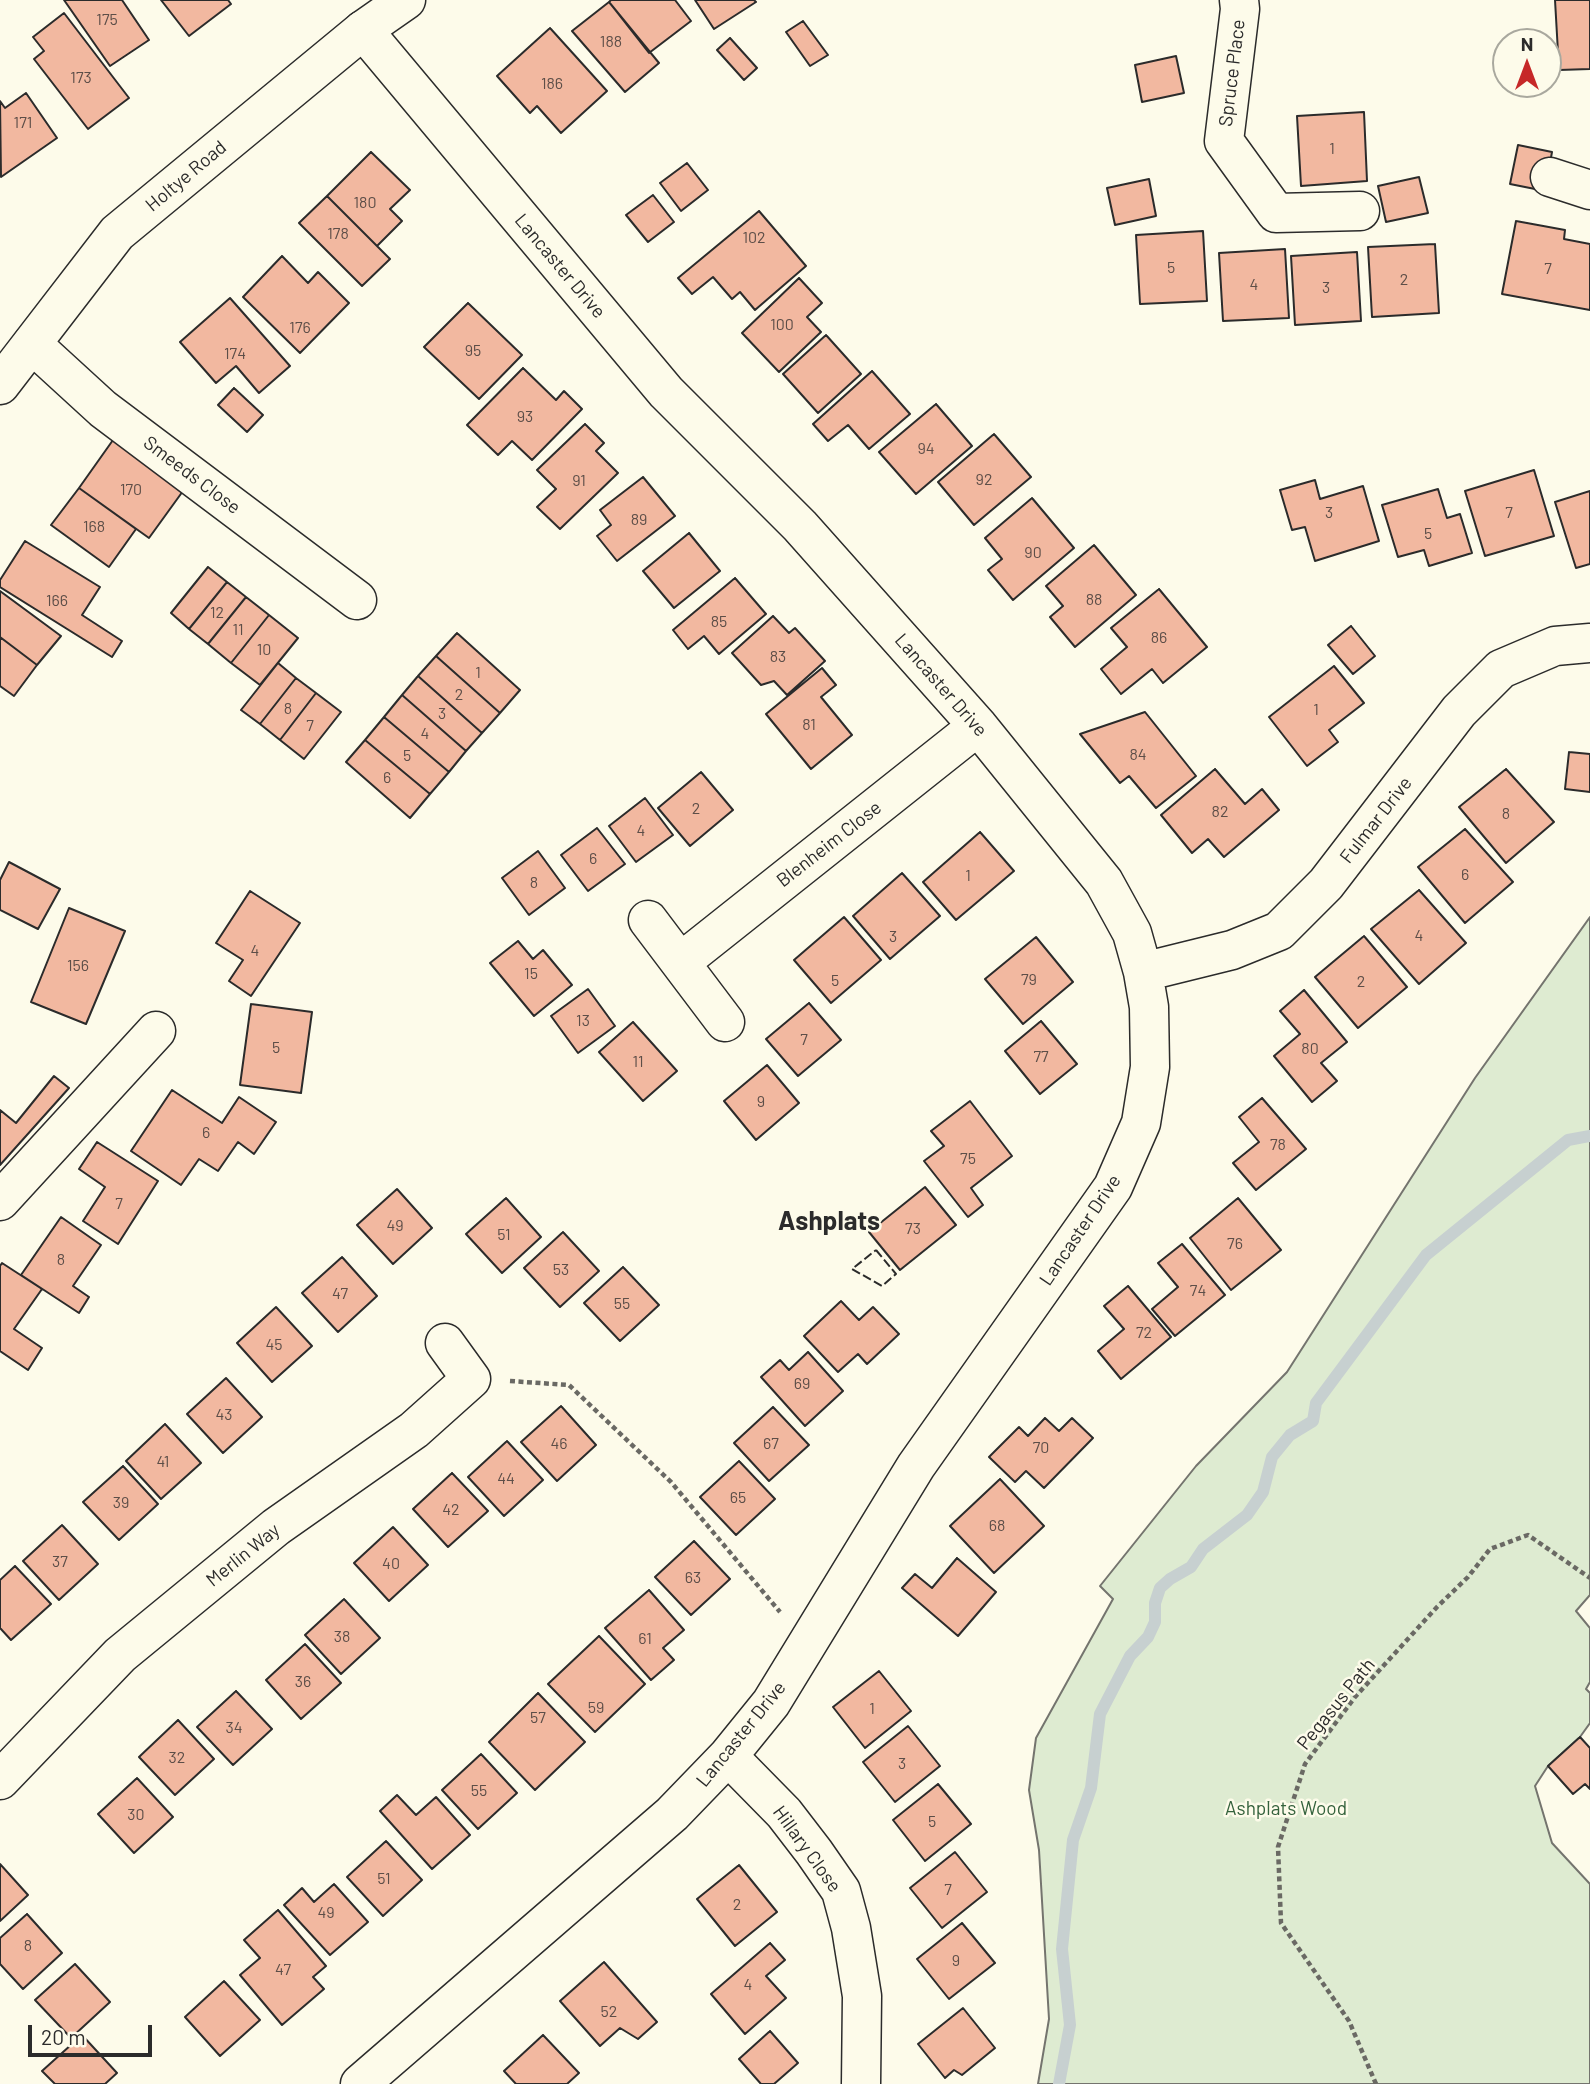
<!DOCTYPE html>
<html>
<head>
<meta charset="utf-8">
<style>
  body { margin:0 }
  #map { position:relative; width:1590px; height:2084px; overflow:hidden; background:#fdfbea; font-family:Barlow,sans-serif }
  canvas { display:block }
  .north { position:absolute; left:1492px; top:28px; width:70px; height:70px; box-sizing:border-box; background:#fdfbea; border:2px solid #a9a89e; border-radius:50%; rotate:0deg; font-size:19px; font-weight:700; line-height:28px; text-align:center; color:#2b2b2b }
  .north::after { content:''; display:block; margin:auto; width:24px; height:32px; background:#c62828; clip-path:polygon(50% 0,100% 100%,50% 72%,0 100%) }
  .scale { position:absolute; left:28px; top:2025px; width:124px; height:32px; box-sizing:border-box; border:4px solid #2b2b2b; border-top:0; padding-left:9px; font-size:21px; line-height:24px; white-space:nowrap; color:#2b2b2b; -webkit-text-stroke:5px #fdfbea; paint-order:stroke }
</style>
</head>
<body>
<div id="map">
<canvas width="1590" height="2084"></canvas>
<div class="north">N</div>
<div class="scale">20 m</div>
</div>
<script>
const ctx = document.querySelector('canvas').getContext('2d');
ctx.lineJoin = 'round';
function fill(path, color) { ctx.fillStyle = color; ctx.fill(path, 'evenodd'); }
const poly = rows => new Path2D(rows.map(r => 'M' + r).join(''));
function stroke(path, color, width, dash) { ctx.strokeStyle = color; ctx.lineWidth = width; ctx.lineCap = dash ? 'butt' : 'round'; ctx.setLineDash(dash || []); ctx.stroke(path); }
function label(font, color, halo, rows, align = 'center') {
  ctx.font = font + ' Barlow,sans-serif'; ctx.lineWidth = 5; ctx.setLineDash([]); ctx.textBaseline = 'middle'; ctx.strokeStyle = halo; ctx.fillStyle = color; for (const [text, x, y, turn = 0] of rows) {
    ctx.save(); ctx.translate(x, y); ctx.rotate((+turn || 0) * Math.PI / 180); ctx.textAlign = isNaN(turn) ? turn : align; if (halo) ctx.strokeText(text, 0, 0); ctx.fillText(text, 0, 0); ctx.restore();
  }
}
const green = poly([
  [1590,917,1590,1595,1576,1611,1590,1628,1590,1682,1586,1689,1590,1693,1590,1723,1580,1737,1548,1766,1535,1786,1552,1843,1590,1884,1590,2084,1038,2084,1049,2019,1039,1850,1029,1790,1036,1738,1113,1599,1100,1586,1196,1466,1287,1372,1475,1078,1590,917]
]);
fill(green, '#deebd1');
stroke(green, '#74746e', 2);
stroke(poly([
  [1059,2084,1070,2025,1062,1949,1073,1840,1091,1788,1100,1714,1130,1656,1148,1637,1155,1622,1155,1603,1160,1588,1170,1579,1191,1567,1203,1549,1247,1515,1263,1492,1272,1457,1290,1435,1313,1421,1316,1403,1426,1255,1568,1140,1590,1136]
]), '#c7d0d0', 12);
const building = poly([
  [64,0,122,0,149,40,110,66,64,0],
  [161,0,228,0,231,4,189,36,161,0],
  [611,0,675,0,691,21,649,53,609,2,611,0],
  [695,0,754,0,756,2,714,29,695,0],
  [1555,0,1590,0,1590,69,1559,70,1555,0],
  [609,2,659,63,625,92,572,31,609,2],
  [64,13,129,98,88,129,34,59,44,51,33,37,64,13],
  [803,21,828,55,810,66,786,32,803,21],
  [550,28,607,91,561,133,537,106,530,113,497,76,550,28],
  [730,38,757,68,744,80,717,50,730,38],
  [1176,56,1184,93,1142,102,1135,65,1176,56],
  [26,93,57,138,1,177,0,101,5,108,26,93],
  [1364,112,1367,181,1301,186,1297,116,1364,112],
  [1518,145,1552,152,1545,191,1510,184,1518,145],
  [371,152,410,190,390,209,402,221,377,246,327,196,371,152],
  [687,163,708,190,681,211,660,183,687,163],
  [1419,177,1428,213,1386,222,1378,186,1419,177],
  [1149,179,1156,216,1115,225,1107,188,1149,179],
  [653,195,674,222,648,242,626,215,653,195],
  [327,196,390,259,362,286,299,223,327,196],
  [759,211,806,266,755,310,740,292,732,299,713,277,692,294,678,278,759,211],
  [1516,221,1565,230,1564,239,1590,244,1590,310,1502,294,1516,221],
  [1203,231,1207,301,1140,304,1136,235,1203,231],
  [1435,244,1439,313,1372,317,1368,247,1435,244],
  [1285,249,1289,318,1223,321,1219,253,1285,249],
  [1357,252,1361,321,1295,325,1291,256,1357,252],
  [282,256,308,283,318,272,349,303,300,353,243,297,282,256],
  [799,278,822,303,807,317,821,332,779,372,742,333,799,278],
  [230,298,290,366,259,393,236,366,216,383,180,342,230,298],
  [468,303,522,355,479,399,424,347,468,303],
  [826,335,861,374,818,413,783,374,826,335],
  [523,368,556,400,564,391,582,409,532,460,512,441,498,455,467,425,523,368],
  [872,371,910,414,869,449,848,425,828,441,813,424,872,371],
  [234,388,263,415,247,432,218,405,234,388],
  [936,404,972,446,916,494,879,452,936,404],
  [585,424,604,443,596,451,618,473,560,529,537,507,556,489,537,470,585,424],
  [994,434,1031,477,974,525,938,482,994,434],
  [113,440,183,491,149,538,79,488,113,440],
  [1534,470,1554,536,1485,556,1465,491,1534,470],
  [643,477,675,516,617,561,597,536,611,525,600,510,643,477],
  [1315,480,1320,499,1363,486,1379,541,1315,561,1305,527,1292,530,1280,490,1315,480],
  [79,488,136,529,109,567,51,525,79,488],
  [1438,489,1447,518,1460,514,1472,553,1429,566,1424,550,1398,557,1382,505,1438,489],
  [1590,491,1590,564,1576,568,1555,502,1590,491],
  [1032,498,1074,548,1013,600,988,570,1002,559,985,538,1032,498],
  [689,533,720,571,674,608,643,571,689,533],
  [25,541,100,587,82,615,122,641,112,657,0,587,0,580,25,541],
  [1094,545,1136,595,1075,647,1050,617,1063,606,1046,586,1094,545],
  [208,567,227,582,189,629,171,613,208,567],
  [735,578,766,614,719,654,704,636,688,649,673,630,735,578],
  [227,582,246,597,208,644,189,629,227,582],
  [1159,589,1207,647,1163,683,1152,669,1121,694,1101,669,1127,647,1111,628,1159,589],
  [0,591,61,636,37,665,0,637,0,591],
  [246,597,269,615,231,663,208,644,246,597],
  [269,615,298,638,260,685,231,663,269,615],
  [773,616,789,633,795,628,825,661,787,695,774,681,761,685,732,653,773,616],
  [1351,626,1375,656,1353,674,1328,645,1351,626],
  [457,633,520,690,500,713,436,656,457,633],
  [0,637,37,665,14,696,0,686,0,637],
  [436,656,500,713,482,733,418,676,436,656],
  [278,663,296,678,260,724,241,710,278,663],
  [1334,666,1364,703,1329,730,1338,742,1307,766,1269,717,1334,666],
  [822,668,836,685,821,697,852,735,811,769,766,714,822,668],
  [418,676,482,733,466,751,402,695,418,676],
  [296,678,316,693,280,740,260,724,296,678],
  [316,693,341,712,304,759,280,740,316,693],
  [402,695,466,751,449,772,384,717,402,695],
  [1145,712,1196,776,1156,808,1129,776,1120,783,1080,734,1145,712],
  [384,717,449,772,430,794,365,740,384,717],
  [365,740,430,794,410,818,346,762,365,740],
  [1569,752,1590,754,1590,792,1565,789,1569,752],
  [1215,769,1245,804,1262,789,1279,810,1224,857,1208,839,1192,853,1161,815,1215,769],
  [1506,769,1554,822,1506,863,1459,807,1506,769],
  [701,772,733,810,690,846,658,808,701,772],
  [645,798,673,835,636,862,609,826,645,798],
  [597,828,625,864,588,891,561,855,597,828],
  [1465,829,1513,882,1465,923,1418,867,1465,829],
  [980,832,1014,871,956,920,923,882,980,832],
  [538,851,565,888,529,915,502,878,538,851],
  [9,862,60,889,38,929,0,910,0,880,9,862],
  [902,873,940,916,890,959,853,916,902,873],
  [1419,890,1466,943,1419,984,1371,929,1419,890],
  [250,891,300,923,251,996,229,981,243,960,216,943,250,891],
  [69,908,125,931,86,1024,31,1002,69,908],
  [844,917,881,960,831,1003,794,960,844,917],
  [1364,936,1407,987,1358,1028,1315,977,1364,936],
  [1036,937,1073,982,1023,1024,985,979,1036,937],
  [518,941,533,959,543,950,572,985,534,1016,490,963,518,941],
  [588,989,615,1026,578,1053,551,1016,588,989],
  [1304,990,1347,1042,1321,1063,1337,1081,1312,1102,1274,1056,1300,1034,1280,1011,1304,990],
  [809,1003,841,1040,798,1076,766,1039,809,1003],
  [251,1004,312,1012,301,1093,240,1085,251,1004],
  [1041,1021,1077,1064,1040,1094,1005,1051,1041,1021],
  [633,1022,677,1071,643,1101,599,1052,633,1022],
  [767,1065,799,1103,756,1140,724,1101,767,1065],
  [54,1076,69,1088,0,1165,0,1110,16,1123,54,1076],
  [172,1090,222,1123,239,1097,276,1122,254,1154,238,1142,218,1171,199,1159,181,1185,131,1151,172,1090],
  [1262,1098,1306,1149,1256,1190,1233,1163,1259,1142,1239,1117,1262,1098],
  [970,1101,1012,1156,971,1188,983,1205,968,1217,924,1161,944,1146,931,1131,970,1101],
  [97,1142,158,1181,118,1244,83,1221,105,1187,79,1169,97,1142],
  [925,1187,956,1225,900,1270,869,1232,925,1187],
  [397,1189,432,1228,393,1264,357,1225,397,1189],
  [506,1198,541,1237,502,1273,466,1234,506,1198],
  [1238,1198,1281,1250,1231,1290,1190,1238,1238,1198],
  [61,1217,101,1245,73,1286,89,1297,79,1313,21,1275,61,1217],
  [563,1232,599,1271,560,1307,524,1268,563,1232],
  [1182,1244,1225,1295,1175,1336,1152,1309,1178,1287,1158,1263,1182,1244],
  [342,1257,377,1296,338,1332,302,1293,342,1257],
  [2,1263,42,1289,14,1329,42,1348,28,1370,0,1351,0,1266,2,1263],
  [623,1267,659,1305,620,1341,584,1303,623,1267],
  [1128,1286,1171,1337,1121,1379,1098,1351,1124,1329,1104,1306,1128,1286],
  [841,1301,859,1320,873,1307,899,1334,867,1364,858,1354,838,1372,804,1336,841,1301],
  [276,1307,312,1346,272,1382,237,1343,276,1307],
  [808,1352,843,1391,805,1426,761,1377,780,1360,789,1370,808,1352],
  [226,1378,262,1417,223,1453,187,1414,226,1378],
  [561,1406,596,1445,557,1481,521,1442,561,1406],
  [773,1407,809,1445,769,1481,734,1443,773,1407],
  [1045,1418,1059,1431,1072,1418,1093,1438,1044,1488,1026,1471,1015,1482,989,1457,1019,1427,1028,1436,1045,1418],
  [165,1424,201,1463,161,1499,126,1461,165,1424],
  [507,1441,543,1480,504,1516,468,1477,507,1441],
  [739,1461,775,1499,736,1535,700,1497,739,1461],
  [123,1466,158,1504,119,1540,83,1502,123,1466],
  [452,1473,488,1511,448,1547,413,1509,452,1473],
  [1000,1479,1044,1526,994,1573,950,1526,1000,1479],
  [62,1525,98,1564,59,1600,23,1561,62,1525],
  [393,1527,428,1565,389,1601,354,1563,393,1527],
  [694,1541,730,1579,691,1615,655,1577,694,1541],
  [957,1558,996,1592,958,1636,902,1588,915,1574,932,1588,957,1558],
  [15,1566,51,1604,11,1640,0,1628,0,1580,15,1566],
  [649,1590,684,1630,663,1648,674,1660,651,1680,605,1628,649,1590],
  [344,1599,380,1638,341,1674,305,1635,344,1599],
  [599,1636,645,1684,595,1732,548,1684,599,1636],
  [305,1644,341,1683,301,1719,266,1680,305,1644],
  [879,1671,911,1711,865,1748,833,1707,879,1671],
  [236,1691,272,1729,233,1765,197,1727,236,1691],
  [538,1693,585,1742,535,1790,489,1742,538,1693],
  [178,1720,214,1759,175,1795,139,1757,178,1720],
  [908,1726,940,1766,895,1802,863,1762,908,1726],
  [1580,1737,1590,1748,1590,1789,1585,1784,1573,1794,1548,1766,1580,1737],
  [481,1754,517,1793,478,1829,442,1790,481,1754],
  [137,1778,173,1817,134,1853,98,1814,137,1778],
  [938,1784,971,1824,925,1861,893,1820,938,1784],
  [397,1795,416,1815,436,1797,470,1835,432,1869,380,1811,397,1795],
  [386,1841,422,1880,383,1916,347,1877,386,1841],
  [955,1852,987,1892,942,1928,910,1888,955,1852],
  [0,1864,28,1895,0,1921,0,1864],
  [739,1865,777,1912,735,1946,697,1899,739,1865],
  [334,1884,368,1922,330,1955,284,1905,302,1888,314,1902,334,1884],
  [278,1910,326,1966,313,1977,324,1989,282,2025,240,1975,260,1958,244,1940,278,1910],
  [27,1914,62,1953,23,1989,0,1964,0,1938,27,1914],
  [962,1923,995,1963,949,1999,917,1959,962,1923],
  [770,1943,785,1960,766,1976,786,1998,745,2034,711,1994,770,1943],
  [604,1962,657,2022,638,2039,620,2028,600,2046,560,2001,604,1962],
  [75,1964,110,2002,71,2038,35,2000,75,1964],
  [224,1981,260,2020,220,2056,185,2017,224,1981],
  [963,2008,995,2048,962,2075,954,2070,945,2078,918,2044,963,2008],
  [770,2031,798,2063,774,2084,761,2084,739,2059,770,2031],
  [82,2035,117,2073,105,2084,55,2084,42,2071,82,2035],
  [543,2035,579,2073,567,2084,516,2084,504,2071,543,2035]
]);
fill(building, '#f2b8a0');
stroke(building, '#2b2b2b', 2);
const minor = poly([
  [1239,0,1240,9,1224,141,1276,213,1360,211],
  [1550,177,1590,190],
  [32,344,103,409,357,600],
  [648,920,725,1022],
  [681,962,978,726],
  [1143,972,1232,950,1279,931,1326,884,1459,711,1501,669,1555,646,1590,643],
  [0,1201,156,1031],
  [728,1756,784,1813,814,1852,841,1891,851,1928,862,1996,861,2084],
  [0,1780,120,1655,276,1527,414,1430,471,1379,445,1343],
  [360,2084,672,1814,728,1756,771,1703,916,1466,1113,1187,1141,1123,1150,1067,1149,1007,1143,972,1132,933,1104,882,978,726,800,526,666,392,363,30]
]);
const major = poly([
  [0,385,117,233,363,30,406,0]
]);
stroke(minor, '#2b2b2b', 41);
stroke(major, '#2b2b2b', 41);
stroke(poly([
  [510,1381,569,1385,671,1482,780,1612],
  [1376,2084,1349,2021,1281,1923,1278,1847,1305,1764,1355,1697,1437,1607,1468,1577,1490,1549,1528,1535,1590,1578]
]), '#6a6964', 4.5, [5, 3.5]);
stroke(minor, '#fdfbea', 38);
stroke(major, '#fdfbea', 38);
stroke(poly([
  [876,1250,896,1274,882,1286,852,1269,876,1250]
]), '#2b2b2b', 2, [9, 3.5]);
label('16px', '#5d4e48', null, [
  ["175",107,20],
  ["188",611,42],
  ["173",81,78],
  ["186",552,84],
  ["171",23,123],
  ["1",1332,149],
  ["180",365,203],
  ["178",338,234],
  ["102",754,238],
  ["5",1171,268],
  ["7",1548,269],
  ["2",1404,280],
  ["4",1254,285],
  ["3",1326,288],
  ["100",782,325],
  ["176",300,328],
  ["95",473,351],
  ["174",235,354],
  ["93",525,417],
  ["94",926,449],
  ["92",984,480],
  ["91",579,481],
  ["170",131,490],
  ["3",1329,513],
  ["7",1509,513],
  ["89",639,520],
  ["168",94,527],
  ["5",1428,534],
  ["90",1033,553],
  ["88",1094,600],
  ["166",57,601],
  ["12",217,613],
  ["85",719,622],
  ["11",238,630],
  ["86",1159,638],
  ["10",264,650],
  ["83",778,657],
  ["1",478,673],
  ["2",459,695],
  ["8",288,709],
  ["1",1316,710],
  ["3",442,714],
  ["81",809,725],
  ["7",310,726],
  ["4",425,734],
  ["84",1138,755],
  ["5",407,756],
  ["6",387,778],
  ["2",696,809],
  ["82",1220,812],
  ["8",1506,814],
  ["4",641,831],
  ["6",593,859],
  ["6",1465,875],
  ["1",968,876],
  ["8",534,883],
  ["4",1419,936],
  ["3",893,937],
  ["4",255,951],
  ["156",78,966],
  ["15",531,974],
  ["79",1029,980],
  ["5",835,981],
  ["2",1361,982],
  ["13",583,1021],
  ["7",804,1040],
  ["5",276,1048],
  ["80",1310,1049],
  ["77",1041,1057],
  ["11",638,1062],
  ["9",761,1102],
  ["6",206,1133],
  ["78",1278,1145],
  ["75",968,1159],
  ["7",119,1204],
  ["49",395,1226],
  ["73",913,1229],
  ["51",504,1235],
  ["76",1235,1244],
  ["8",61,1260],
  ["53",561,1270],
  ["74",1198,1291],
  ["47",340,1294],
  ["55",622,1304],
  ["72",1144,1333],
  ["45",274,1345],
  ["69",802,1384],
  ["43",224,1415],
  ["46",559,1444],
  ["67",771,1444],
  ["70",1041,1448],
  ["41",163,1462],
  ["44",506,1479],
  ["65",738,1498],
  ["39",121,1503],
  ["42",451,1510],
  ["68",997,1526],
  ["37",60,1562],
  ["40",391,1564],
  ["63",693,1578],
  ["38",342,1637],
  ["61",645,1639],
  ["36",303,1682],
  ["59",596,1708],
  ["1",872,1709],
  ["57",538,1718],
  ["34",234,1728],
  ["32",177,1758],
  ["3",902,1764],
  ["55",479,1791],
  ["30",136,1815],
  ["5",932,1822],
  ["51",384,1879],
  ["7",948,1890],
  ["2",737,1905],
  ["49",326,1913],
  ["8",28,1946],
  ["9",956,1961],
  ["47",283,1970],
  ["4",748,1985],
  ["52",609,2012]
]);
label('19px', '#2b2b2b', '#fdfbea', [
  ["Spruce Place",1232,73,-83],
  ["Holtye Road",186,176,-40],
  ["Lancaster Drive",560,266,50],
  ["Smeeds Close",192,475,37],
  ["Lancaster Drive",941,685,49],
  ["Fulmar Drive",1376,820,-52],
  ["Blenheim Close",829,844,-38],
  ["Lancaster Drive",1080,1230,-56],
  ["Merlin Way",243,1555,-39],
  ["Pegasus Path",1336,1704,-51],
  ["Lancaster Drive",741,1734,-51],
  ["Hillary Close",807,1849,54]
]);
label('19px', '#34623c', '#fdfbea', [
  ["Ashplats Wood",1286,1809]
]);
label('bold 26px', '#2b2b2b', '#fdfbea', [
  ["Ashplats",829,1221]
]);
</script>
</body>
</html>
